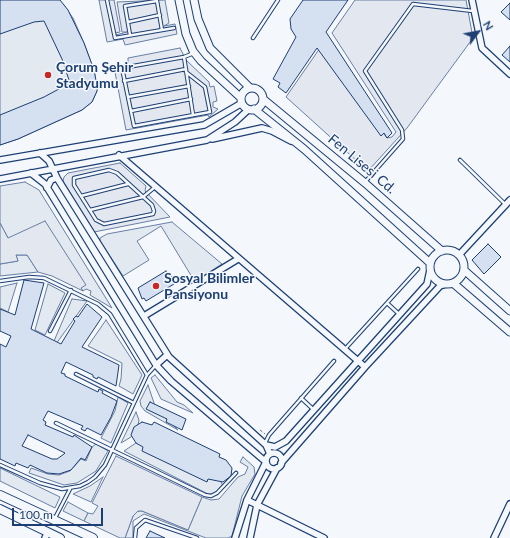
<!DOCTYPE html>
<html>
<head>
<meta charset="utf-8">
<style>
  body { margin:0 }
  #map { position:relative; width:510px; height:538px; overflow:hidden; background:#f4f7fb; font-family:Lato,sans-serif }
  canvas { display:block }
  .north { position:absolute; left:458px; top:12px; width:40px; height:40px; -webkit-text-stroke:3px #f4f7fb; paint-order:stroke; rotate:58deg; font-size:11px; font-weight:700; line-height:16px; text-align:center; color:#1d3f73 }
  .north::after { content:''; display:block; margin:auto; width:14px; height:18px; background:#1d3f73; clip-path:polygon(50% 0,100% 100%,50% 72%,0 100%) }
  .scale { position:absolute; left:12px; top:508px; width:91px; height:18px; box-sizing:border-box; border:2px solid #1d3f73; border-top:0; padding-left:5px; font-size:12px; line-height:14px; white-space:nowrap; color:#1d3f73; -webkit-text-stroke:3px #f4f7fb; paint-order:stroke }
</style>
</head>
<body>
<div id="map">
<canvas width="510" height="538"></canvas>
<div class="north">N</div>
<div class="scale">100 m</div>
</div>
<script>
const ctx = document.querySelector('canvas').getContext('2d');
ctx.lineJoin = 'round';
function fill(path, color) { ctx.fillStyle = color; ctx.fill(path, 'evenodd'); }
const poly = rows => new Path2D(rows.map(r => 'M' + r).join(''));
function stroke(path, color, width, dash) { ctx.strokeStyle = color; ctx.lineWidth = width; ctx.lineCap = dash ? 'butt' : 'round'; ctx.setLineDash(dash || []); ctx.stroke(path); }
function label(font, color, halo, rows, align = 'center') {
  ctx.font = font + ' Lato,sans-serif'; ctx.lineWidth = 3; ctx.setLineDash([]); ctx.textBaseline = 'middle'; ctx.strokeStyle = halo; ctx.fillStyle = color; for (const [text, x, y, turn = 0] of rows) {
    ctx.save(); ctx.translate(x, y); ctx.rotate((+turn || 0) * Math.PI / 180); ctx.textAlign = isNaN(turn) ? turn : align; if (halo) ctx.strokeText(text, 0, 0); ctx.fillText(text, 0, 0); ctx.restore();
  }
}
const green = poly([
  [0,0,63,4,73,18,84,43,94,70,97,86,97,91,92,102,82,110,18,139,0,145,0,0],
  [25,182,39,190,112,308,90,295,91,291,86,289,83,291,81,288,8,238,0,223,0,186,25,182],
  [172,222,222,264,195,282,161,226,137,241,149,260,123,276,100,241,100,238,107,234,172,222],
  [16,255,27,255,38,272,0,276,0,264,18,261,16,255],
  [17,283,8,312,0,308,0,287,17,283],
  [48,284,65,293,45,335,35,330,48,284],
  [72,299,87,301,56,344,54,341,72,299],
  [106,320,142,375,133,394,119,386,121,379,122,363,88,346,106,320],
  [155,375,177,402,184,405,193,413,161,399,151,378,155,375],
  [148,385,156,409,178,430,145,411,141,406,140,401,148,385],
  [118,397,128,403,111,443,101,438,115,411,118,397],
  [136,412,139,420,137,430,131,437,121,443,136,412],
  [136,443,220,480,223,486,214,494,208,494,124,451,136,443],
  [96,444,108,451,96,471,77,483,64,485,29,473,31,468,48,474,59,475,70,471,81,459,86,461,92,447,96,444],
  [243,457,254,467,255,474,242,496,232,536,228,538,206,538,144,514,133,521,133,538,125,538,133,516,138,511,142,511,188,530,202,497,211,500,219,499,238,477,245,474,248,467,240,462,243,457],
  [0,468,60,497,55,508,0,481,0,468],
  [103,477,91,502,73,494,90,486,103,477],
  [68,502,88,513,84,521,63,511,68,502]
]);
fill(green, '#e3e9f0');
stroke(green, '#687fa3', 1);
const parking = poly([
  [99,0,114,0,120,32,115,33,116,35,127,32,122,32,117,2,165,0,169,23,164,26,175,24,177,34,125,45,123,39,107,42,99,0],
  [355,0,466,0,473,38,407,128,368,171,286,97,320,48,387,138,392,137,396,132,332,33,355,0],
  [180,48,186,60,209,82,210,87,214,86,217,101,213,102,213,107,218,109,209,117,208,115,126,130,114,67,128,64,128,58,180,48],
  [120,163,146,186,145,191,170,217,94,232,63,181,64,177,68,173,120,163],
  [45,221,86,285,81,288,83,291,52,276,38,272,27,255,16,255,18,261,0,264,0,223,8,238,45,221],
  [116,456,202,497,188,530,142,511,138,511,133,516,125,538,120,538,84,521,88,513,93,514,98,506,92,503,116,456]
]);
fill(parking, '#e3e8f0');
stroke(parking, '#687fa3', 1);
const building = poly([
  [0,0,60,0,68,10,84,43,94,70,97,86,97,91,92,102,82,110,18,139,0,145,0,115,44,97,70,83,62,59,44,21,34,22,0,34,0,0],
  [303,0,348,0,326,32,392,133,387,138,384,133,381,136,317,48,286,93,278,87,280,83,273,79,296,37,291,29,290,19,303,0],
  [510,3,510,20,501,12,510,3],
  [510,46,510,62,502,55,510,46],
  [488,244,501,257,484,274,472,260,488,244],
  [166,271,169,276,171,275,174,284,146,301,144,298,142,299,138,288,166,271],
  [24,280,44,283,31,329,61,344,75,321,73,319,76,316,78,317,87,304,102,317,82,347,119,365,116,386,98,377,97,379,93,377,93,375,66,362,61,373,65,374,65,376,98,392,99,389,103,391,102,393,117,401,111,417,101,435,87,428,85,431,81,429,83,426,48,411,43,420,46,422,45,425,73,437,74,435,92,447,85,460,81,458,71,470,59,474,47,473,30,465,28,468,16,463,15,466,0,459,0,344,6,347,11,336,0,331,0,309,15,315,24,280],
  [28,435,65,453,64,454,57,459,52,459,22,446,28,435],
  [150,402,186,419,182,430,166,422,167,419,146,409,150,402],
  [142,422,152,425,154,422,220,454,219,457,226,460,232,468,231,476,223,482,208,479,207,482,142,451,143,447,136,443,131,435,134,427,142,422],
  [150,531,165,538,146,538,150,531]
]);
fill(building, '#d5e0f0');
stroke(building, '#1d3f73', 1);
const service = poly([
  [107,0,115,38,174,28],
  [128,22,160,15],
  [130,35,125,6,157,1,162,30],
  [253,38,278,0],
  [184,57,122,68,134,126,210,112,205,87,186,72],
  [124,81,186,69],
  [128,97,189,86],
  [131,111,191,99],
  [193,115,184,57,194,53],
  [460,160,505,204],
  [109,170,117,173,152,205,154,211,153,214,104,224,96,220,74,185,74,178,109,170],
  [365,182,403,139,402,130,365,71,413,4,473,11],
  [81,196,128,184],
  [90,210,143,197,155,187],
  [0,281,29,277,44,278,98,304,110,314,147,375,105,465,95,477,88,482,80,486,62,489,40,483,0,465],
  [387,303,399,314],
  [50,331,71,290],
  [345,349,418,269],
  [76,374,134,403],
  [147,375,156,365],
  [301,398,314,410],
  [56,423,205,495,211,496,217,493,236,473],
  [265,443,269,435,334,361],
  [55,518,70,489],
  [135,538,136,528,145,520,197,538]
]);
const minor = poly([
  [472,0,482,48,510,74],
  [212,139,262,128,272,131,291,141],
  [40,153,49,161,57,178,169,357,266,445,270,454],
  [119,155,365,367],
  [0,160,204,125,242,103],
  [31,173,45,184,156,365,171,381,266,462,247,500,235,538],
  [0,179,207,140,235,122,249,109],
  [47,188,51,180,57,178],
  [459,255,510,200],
  [144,316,238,259],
  [156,365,167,355],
  [266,445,275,447,286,441,427,284,430,270],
  '266 461a8 8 0 1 1 16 0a8 8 0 1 1-16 0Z',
  [281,463,365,367,440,286,446,284],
  [247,500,324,538],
  [45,538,48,532],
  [250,538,257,505,277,468],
  [494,538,510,504]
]);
const tertiary = poly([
  [179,0,186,34,193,51,201,61,241,98],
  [194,0,198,19,210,48,250,88],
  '241 99a11 11 0 1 1 22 0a11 11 0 1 1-22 0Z',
  [263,99,365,183,442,251],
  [254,109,304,149,430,263],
  '430 267a17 17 0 1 1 34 0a17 17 0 1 1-34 0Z',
  [464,270,510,311],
  [453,283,510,332]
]);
const secondary = poly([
  [0,495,93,538],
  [0,509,60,538]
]);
stroke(service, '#1d3f73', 4.5);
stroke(minor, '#1d3f73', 8);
stroke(tertiary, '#1d3f73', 9);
stroke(secondary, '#1d3f73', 10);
stroke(poly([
  [260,430,265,434]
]), '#5e769c', 1, [3, 2]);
stroke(service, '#f4f7fb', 2.5);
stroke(minor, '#f4f7fb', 5.5);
stroke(tertiary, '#f4f7fb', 7);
stroke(secondary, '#f4f7fb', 8);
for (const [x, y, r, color] of [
  [48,75,4,"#c62828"],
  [156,286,4,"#c62828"]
]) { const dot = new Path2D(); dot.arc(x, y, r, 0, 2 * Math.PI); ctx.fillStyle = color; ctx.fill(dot); stroke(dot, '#f4f7fb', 1.5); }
label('bold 14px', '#1d3f73', '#f4f7fb', [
  ["Çorum Şehir",56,67],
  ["Stadyumu",56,83],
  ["Sosyal Bilimler",164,278],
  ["Pansiyonu",164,294]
], 'left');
label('14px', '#1d3f73', '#f4f7fb', [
  ["Fen Lisesi Cd.",362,164,40]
]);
</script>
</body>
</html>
